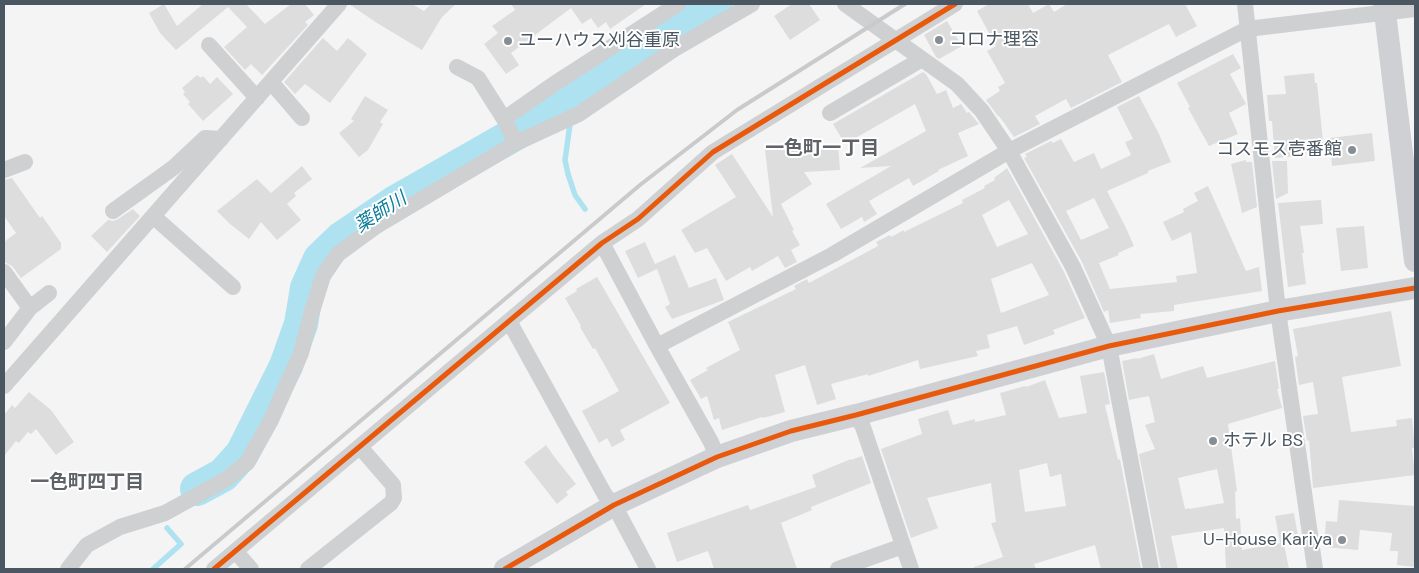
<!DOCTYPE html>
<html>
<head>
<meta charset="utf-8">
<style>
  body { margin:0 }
  #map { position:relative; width:1419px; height:573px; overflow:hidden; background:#f4f4f4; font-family:"DM Sans",sans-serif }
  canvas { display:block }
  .frame { position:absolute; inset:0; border:5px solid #4a5661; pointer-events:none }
</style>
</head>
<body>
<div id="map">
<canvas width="1419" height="573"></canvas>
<div class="frame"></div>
</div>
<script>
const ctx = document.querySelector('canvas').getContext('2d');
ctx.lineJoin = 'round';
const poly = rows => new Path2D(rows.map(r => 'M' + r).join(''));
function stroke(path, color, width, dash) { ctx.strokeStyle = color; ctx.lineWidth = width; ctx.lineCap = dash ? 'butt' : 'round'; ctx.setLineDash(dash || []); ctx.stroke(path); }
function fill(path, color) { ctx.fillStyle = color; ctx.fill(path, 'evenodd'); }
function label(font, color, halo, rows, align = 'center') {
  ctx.font = font + ' "DM Sans","Noto Sans JP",sans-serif'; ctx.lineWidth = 4; ctx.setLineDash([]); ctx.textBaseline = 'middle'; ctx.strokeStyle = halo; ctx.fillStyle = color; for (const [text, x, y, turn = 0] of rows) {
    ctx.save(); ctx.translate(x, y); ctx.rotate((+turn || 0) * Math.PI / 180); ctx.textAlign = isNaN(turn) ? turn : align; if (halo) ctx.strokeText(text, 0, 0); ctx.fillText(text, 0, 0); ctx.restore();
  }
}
stroke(poly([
  [566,100,571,107],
  [570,124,565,160,568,174,575,195,585,209],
  [153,569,181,544,167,528]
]), '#aee2f0', 5.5);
stroke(poly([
  [197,489,223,475,242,454,286,366,301,324,307,288,320,259,342,238,394,203,520,131,716,4]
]), '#aee2f0', 34);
fill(poly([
  [164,4,177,26,203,4,246,4,265,24,291,4,305,4,314,15,305,22,308,25,262,75,251,64,245,70,224,47,247,27,228,7,176,50,160,33,149,13],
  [349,4,412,4,424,11,431,4,456,4,442,17,422,50,377,23],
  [511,4,646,4,610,29,606,22,598,28,591,18,582,24,571,8,511,53,519,65,506,74,484,44,498,33,492,26,515,10],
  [792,4,809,4,820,20,790,40,774,16],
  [989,4,1028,4,1033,13,1049,4,1054,12,1067,4,1185,4,1197,26,1176,37,1169,24,1108,55,1122,82,1071,108,1066,99,1035,116,1040,124,1014,137,999,116,998,116,986,100,1000,91,998,87,1005,83,987,51,996,46,977,11],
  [947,21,962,46,939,59,936,57,924,35],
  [323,38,337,51,348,38,367,54,330,103,305,84,295,94,284,82],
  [1233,54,1241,68,1230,74,1246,104,1229,113,1238,134,1209,146,1188,108,1190,107,1177,83],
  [923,72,926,74,937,94,946,90,953,108,961,104,967,113,969,112,979,124,958,133,968,156,938,170,939,171,913,186,909,178,869,201,877,214,864,222,862,217,841,229,826,204,891,166,860,168,926,131,915,104,845,144,833,124],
  [1314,73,1315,83,1317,83,1324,151,1300,154,1300,156,1275,158,1272,121,1269,121,1267,95,1286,94,1284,76],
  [197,75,201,78,203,76,210,84,217,77,233,94,203,121,188,104,190,102,183,94,185,92,182,88],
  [365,96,388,110,380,122,383,124,368,150,359,157,339,133,354,121,351,119],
  [1139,96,1159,134,1171,162,1148,171,1148,173,1107,191,1126,228,1134,246,1118,253,1119,255,1099,263,1110,289,1177,282,1176,276,1197,273,1191,232,1172,241,1163,222,1184,212,1183,209,1198,201,1194,193,1208,186,1246,271,1259,267,1262,291,1174,305,1174,311,1140,314,1141,318,1110,323,1108,310,1104,312,1082,262,1024,158,1027,157,1025,154,1051,141,1053,143,1061,139,1074,162,1094,153,1101,169,1131,155,1125,142,1133,139,1117,107],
  [1094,198,1109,228,1081,240,1066,211],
  [1372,133,1375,161,1332,166,1329,138],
  [838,144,840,170,804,172,812,184,781,204,794,230,792,231,800,245,791,250,797,262,785,268,778,256,752,271,750,267,726,281,707,248,695,253,681,230,736,197,715,165,732,154,773,217,765,150],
  [1246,160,1246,162,1252,162,1257,207,1242,213,1231,164],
  [1272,161,1287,161,1288,193,1276,199],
  [302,166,312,179,294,193,296,196,287,204,301,220,277,240,261,222,249,239,230,224,217,211,257,179,271,193],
  [1007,168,1064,272,1085,318,1053,330,1055,334,1024,345,1017,326,987,335,990,348,976,351,978,356,920,369,918,360,868,376,868,374,831,384,836,399,817,405,805,365,775,375,785,412,763,418,762,417,722,430,719,418,714,420,707,396,701,399,690,380,708,370,706,368,740,350,728,322,796,289,794,286,807,279,809,283,878,246,876,242,890,235,891,237,904,230,904,232,963,203,962,200,985,188,984,186,995,180,994,178],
  [1009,200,1028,234,997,247,982,215],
  [1032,263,1049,295,1001,313,991,279],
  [12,178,40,218,42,216,61,243,61,249,21,278,12,266,4,262,4,242,16,233,4,216,4,180],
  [1321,200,1323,224,1300,226,1304,253,1302,253,1306,284,1288,287,1278,203],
  [133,209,140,216,107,252,91,236,108,220,113,221,118,219],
  [1364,226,1368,268,1341,271,1336,228],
  [645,242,655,264,675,255,689,288,716,278,724,300,672,319,665,307,670,304,657,269,638,278,625,251],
  [597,277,670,403,620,430,625,440,612,447,607,438,599,443,582,411,619,391,595,348,593,349,580,327,581,326,565,298,577,291,576,289],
  [1391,311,1401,366,1342,377,1351,432,1397,426,1396,420,1412,418,1415,448,1412,448,1415,475,1313,488,1309,440,1307,441,1303,416,1318,414,1313,382,1299,385,1295,357,1298,356,1293,329],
  [1154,354,1161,379,1203,366,1207,378,1275,361,1279,389,1277,389,1282,408,1228,424,1237,491,1235,492,1236,519,1240,518,1242,550,1280,543,1275,516,1294,513,1299,542,1284,544,1289,569,1226,569,1224,528,1171,536,1178,569,1161,569,1139,454,1155,449,1145,425,1155,422,1149,396,1129,400,1122,361,1137,358,1137,359],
  [1217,469,1224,503,1189,509,1189,508,1185,509,1178,478],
  [1104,372,1110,404,1105,405,1118,460,1120,459,1141,569,1101,569,1095,545,1034,564,1036,569,974,569,974,567,1003,557,991,523,996,522,991,483,927,498,938,528,911,538,881,449,922,434,918,419,948,410,953,425,975,419,975,422,1006,415,1000,393,1025,386,1026,387,1045,380,1059,418,1087,413,1080,376],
  [1047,463,1050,477,1061,474,1066,506,1025,512,1019,470],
  [29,392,51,410,74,442,56,455,36,429,31,434,28,432,19,443,16,441,4,456,4,415,12,405,15,408],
  [546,445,556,459,576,484,566,492,568,495,557,504,524,462],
  [862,456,871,483,811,507,812,510,781,523,797,569,714,569,708,551,677,562,667,533,748,505,750,510,816,487,812,475,851,459,851,460],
  [1339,500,1415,506,1415,567,1397,565,1398,551,1390,551,1392,533,1360,530,1358,550,1324,547,1326,521,1337,522]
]), '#ddddde');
stroke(poly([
  [845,4,957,84,982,111,1009,151,1073,267,1109,346,1151,569],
  [1245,4,1278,311,1315,569],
  [209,45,257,98],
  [457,67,478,78,504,119,516,143,579,114,676,48,752,4],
  [271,82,302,118],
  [830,113,922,59],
  [504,119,554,84,678,4],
  [4,170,25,162],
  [113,211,173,168,205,138,221,139],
  [153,216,233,287],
  [602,243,657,346,711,442,717,457],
  [4,272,30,308],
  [509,321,605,495,614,505,648,569],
  [4,342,30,308,49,293],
  [657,346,832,255,1009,151,1247,29,1415,9],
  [4,386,339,4],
  [856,415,863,427,911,569],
  [236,552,251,569],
  [68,569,87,545,120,527,165,513,225,480,247,463,271,420,301,353,313,308,323,276,338,254,375,227,516,143],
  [214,569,602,243,638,219,713,152,955,4],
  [308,569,391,503,394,498,393,485,360,447],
  [838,569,903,546]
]), '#ced0d2', 16);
stroke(poly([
  [1384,4,1415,261],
  [505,569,614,505,717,457,791,431,856,415,1109,346,1278,311,1415,288]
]), '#ced0d4', 22);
stroke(poly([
  [185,569,640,185,737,110,905,4]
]), '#c9cacc', 4);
stroke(poly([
  [214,569,602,243,638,219,713,152,955,4],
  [505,569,614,505,717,457,791,431,856,415,1109,346,1278,311,1415,288]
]), '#e8590c', 5);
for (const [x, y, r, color] of [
  [939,40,5,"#868d94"],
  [508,41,5,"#868d94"],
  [1352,150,5,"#868d94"],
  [1213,441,5,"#868d94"],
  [1342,540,5,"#868d94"]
]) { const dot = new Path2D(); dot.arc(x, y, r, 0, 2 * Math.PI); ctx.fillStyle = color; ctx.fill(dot); stroke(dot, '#fff', 2); }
label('18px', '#4a5661', '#fff', [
  ["コロナ理容",949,40],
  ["ユーハウス刈谷重原",518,41],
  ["コスモス壱番館",1342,150,"right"],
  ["ホテル BS",1223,441],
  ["U-House Kariya",1332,540,"right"]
], 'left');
label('bold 19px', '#5f6368', '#fff', [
  ["一色町一丁目",822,149],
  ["一色町四丁目",87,483]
]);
label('italic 19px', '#0c7c9b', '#fff', [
  ["薬師川",381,213,-33]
]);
</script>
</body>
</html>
